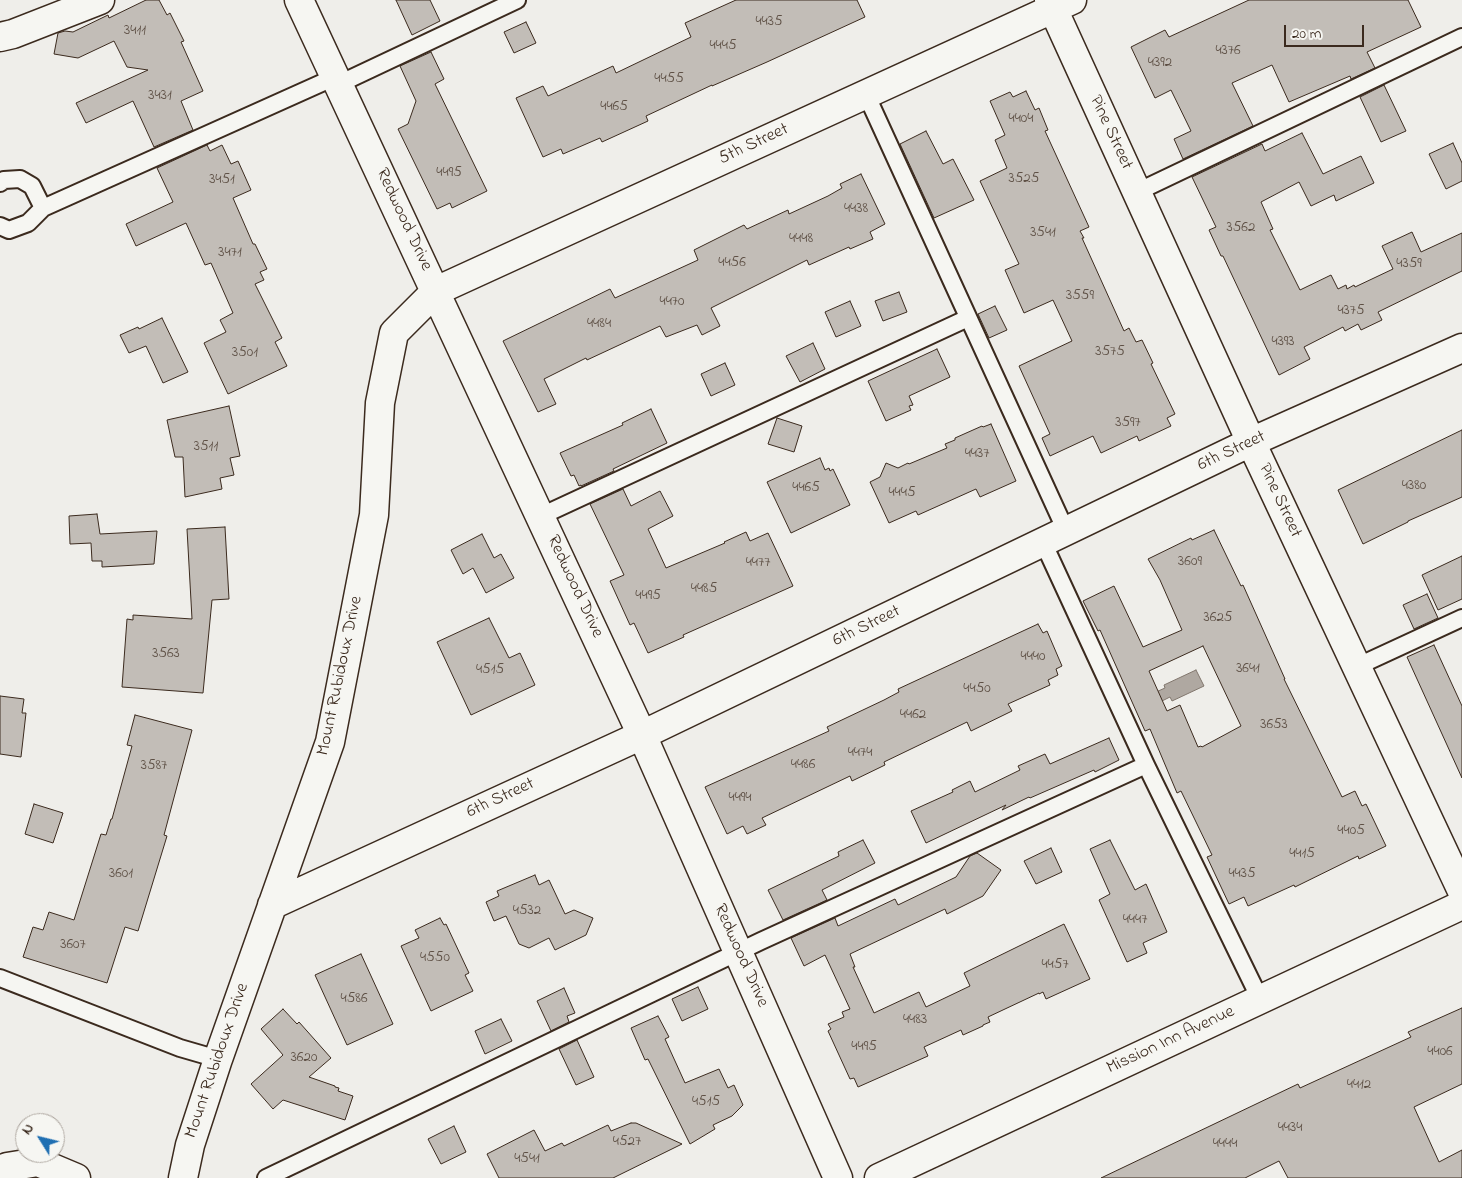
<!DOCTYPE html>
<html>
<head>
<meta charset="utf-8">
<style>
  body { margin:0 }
  #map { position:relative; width:1462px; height:1178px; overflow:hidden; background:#efeeea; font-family:"Indie Flower",sans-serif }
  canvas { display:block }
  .north { position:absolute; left:15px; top:1113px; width:50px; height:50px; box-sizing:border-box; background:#f6f6f2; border:1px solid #aba49d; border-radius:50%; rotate:306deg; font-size:14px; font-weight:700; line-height:20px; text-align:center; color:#3b2a1e }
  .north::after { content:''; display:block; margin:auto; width:18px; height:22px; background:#1f6fb2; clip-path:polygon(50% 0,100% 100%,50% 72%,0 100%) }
  .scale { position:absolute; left:1284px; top:25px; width:80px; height:22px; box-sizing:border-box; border:2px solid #3b2a1e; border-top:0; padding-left:6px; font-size:15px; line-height:18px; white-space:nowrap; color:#3b2a1e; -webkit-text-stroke:4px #f6f6f2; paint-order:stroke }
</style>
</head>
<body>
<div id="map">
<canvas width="1462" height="1178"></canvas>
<div class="north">N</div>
<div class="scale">20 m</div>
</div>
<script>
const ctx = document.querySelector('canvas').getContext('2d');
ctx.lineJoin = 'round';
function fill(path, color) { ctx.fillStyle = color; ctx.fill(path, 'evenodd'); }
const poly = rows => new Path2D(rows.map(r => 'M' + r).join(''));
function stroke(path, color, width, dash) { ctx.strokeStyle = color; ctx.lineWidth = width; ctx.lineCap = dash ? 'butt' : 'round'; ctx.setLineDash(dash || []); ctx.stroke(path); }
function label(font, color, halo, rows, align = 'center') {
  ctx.font = font + ' "Indie Flower",sans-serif'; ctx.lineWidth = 4; ctx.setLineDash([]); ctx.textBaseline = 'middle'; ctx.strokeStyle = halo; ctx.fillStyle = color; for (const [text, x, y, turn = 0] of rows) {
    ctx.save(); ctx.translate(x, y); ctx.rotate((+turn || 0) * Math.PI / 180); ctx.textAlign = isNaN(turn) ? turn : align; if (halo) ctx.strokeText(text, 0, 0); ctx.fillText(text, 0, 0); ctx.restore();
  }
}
const water = poly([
  [1196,670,1204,686,1172,701,1170,697,1160,702,1156,692,1165,688,1164,685,1196,670]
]);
fill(water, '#afa8a1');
stroke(water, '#81766d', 1);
const building = poly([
  [146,0,159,0,167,15,170,13,184,41,181,42,203,91,181,101,193,130,154,147,133,101,86,123,76,103,148,70,127,67,114,41,78,58,54,54,58,33,65,31,73,32,108,15,109,18,146,0],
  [396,0,430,0,440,21,412,35,396,0],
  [736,0,857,0,865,17,767,62,712,86,712,85,646,116,648,121,602,142,600,138,563,154,561,149,543,157,516,98,543,86,548,96,613,66,616,73,691,37,685,23,736,0],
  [1249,0,1408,0,1421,27,1367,52,1375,68,1351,79,1350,76,1289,102,1272,65,1232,83,1253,126,1183,159,1174,139,1191,131,1171,90,1155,98,1131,47,1165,30,1169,37,1249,0],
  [526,22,536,43,514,53,504,32,526,22],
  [431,52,444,79,435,84,487,191,452,208,450,203,437,209,398,129,408,124,416,101,400,66,431,52],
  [1384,85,1406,131,1381,142,1360,97,1384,85],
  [1026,91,1035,110,1039,108,1048,130,1045,131,1089,227,1080,231,1084,238,1082,238,1124,331,1129,328,1136,342,1142,340,1153,363,1151,364,1175,414,1167,418,1171,426,1139,441,1137,436,1101,453,1093,436,1050,456,1042,438,1050,434,1019,366,1072,341,1053,300,1024,313,1005,270,1019,264,980,181,1007,168,995,140,1005,135,990,101,1010,92,1013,97,1026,91],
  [926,131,943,164,953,159,974,200,934,218,900,144,926,131],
  [1302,133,1323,174,1361,156,1374,183,1336,201,1334,195,1311,206,1299,182,1261,202,1273,229,1270,230,1300,290,1331,275,1338,289,1346,285,1347,289,1354,285,1355,287,1393,269,1382,246,1412,232,1421,252,1462,233,1462,271,1378,312,1382,320,1361,330,1358,324,1345,331,1343,327,1304,347,1310,359,1279,375,1223,256,1221,256,1209,230,1216,227,1192,177,1262,144,1265,151,1302,133],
  [1453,143,1462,163,1462,181,1446,189,1429,154,1453,143],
  [207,145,210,151,222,145,231,164,238,161,251,190,233,198,253,244,255,244,267,269,260,272,264,280,255,284,282,338,275,342,287,366,228,394,204,343,226,332,220,320,233,313,211,263,205,265,186,223,136,246,126,224,173,202,157,168,207,145],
  [861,174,885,224,870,232,873,239,850,249,849,247,809,265,807,260,711,308,720,326,702,335,697,325,666,337,660,326,587,360,586,358,544,379,556,404,538,412,503,341,610,289,615,298,698,260,694,250,744,225,747,229,788,210,789,214,828,196,842,188,840,184,861,174],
  [899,292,907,312,883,321,875,301,899,292],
  [850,301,861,326,836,337,825,312,850,301],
  [995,306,1007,330,989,338,978,314,995,306],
  [162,318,188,372,163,383,146,346,129,353,120,335,138,327,139,329,162,318],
  [813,343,825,369,800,382,786,356,813,343],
  [937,349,950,377,909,396,913,405,909,406,911,410,886,421,868,381,937,349],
  [725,363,735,385,711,396,701,374,725,363],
  [229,406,240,456,230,458,234,475,220,478,222,489,185,497,183,457,175,457,167,420,229,406],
  [651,409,667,443,613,469,614,471,581,486,581,485,579,486,574,475,571,476,560,453,623,425,622,423,651,409],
  [777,418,802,426,794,452,768,444,777,418],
  [991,424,1016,481,980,497,976,489,918,515,916,511,889,523,870,482,880,477,886,463,898,468,908,463,909,464,947,448,945,444,955,440,955,438,982,426,983,427,991,424],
  [1462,430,1462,497,1408,521,1408,522,1363,544,1338,490,1462,430],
  [820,458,825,470,829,468,830,471,833,469,850,505,791,533,767,482,820,458],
  [623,489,631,506,660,491,673,516,648,529,666,568,725,543,724,542,746,532,750,541,768,533,793,586,683,635,684,637,648,653,634,623,630,625,610,581,624,575,590,504,623,489],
  [97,514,100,534,157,531,154,564,102,567,102,561,92,561,91,543,70,544,69,516,97,514],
  [225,527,229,599,212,600,203,693,122,687,127,619,133,620,133,615,192,619,187,529,225,527],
  [1214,530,1241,586,1243,585,1285,679,1284,679,1342,797,1355,791,1362,806,1366,804,1386,846,1359,859,1358,856,1295,887,1294,885,1248,906,1244,897,1229,904,1207,857,1212,855,1181,791,1177,793,1150,729,1145,731,1100,630,1098,631,1083,601,1114,586,1143,647,1182,630,1160,580,1148,559,1191,538,1192,540,1214,530],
  [1203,646,1241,726,1202,747,1201,746,1198,747,1180,705,1167,711,1149,671,1203,646],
  [482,534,494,558,501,554,514,578,486,593,473,568,463,574,451,550,482,534],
  [1462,556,1462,599,1438,610,1422,575,1462,556],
  [1427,594,1438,618,1414,629,1403,605,1427,594],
  [489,618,509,658,520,653,535,685,471,715,437,642,489,618],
  [1038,624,1043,633,1047,631,1062,666,1056,669,1058,675,1048,680,1050,685,1008,704,1012,711,971,731,967,722,884,762,885,765,852,781,850,776,762,818,766,825,747,834,743,826,727,834,705,787,829,731,827,727,884,700,899,692,898,689,1038,624],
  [1434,645,1462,706,1462,778,1407,657,1434,645],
  [0,696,24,699,22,713,26,713,21,757,0,754,0,696],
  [135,715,192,730,164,835,167,836,138,931,125,927,107,983,23,957,33,927,43,930,49,912,74,920,101,834,106,835,111,819,112,819,132,746,127,745,135,715],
  [1109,738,1119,760,1095,772,1094,770,1030,798,1029,797,1002,810,1006,805,926,843,911,811,953,792,952,790,970,781,975,792,1020,770,1018,766,1045,754,1050,764,1109,738],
  [34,804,63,813,53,843,25,834,34,804],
  [863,840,875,863,822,890,827,900,783,920,768,890,839,856,838,852,863,840],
  [1110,840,1135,890,1146,884,1167,932,1143,943,1147,953,1127,962,1099,900,1110,894,1090,849,1110,840],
  [1051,848,1062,872,1036,884,1024,861,1051,848],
  [977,853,1001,870,983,896,947,914,945,909,850,954,855,967,853,967,874,1013,919,992,926,1007,970,986,964,973,1064,924,1090,979,1046,999,1043,992,1039,994,1039,993,988,1017,990,1022,983,1025,983,1026,963,1035,961,1030,924,1047,928,1056,858,1087,854,1078,850,1079,828,1031,831,1029,828,1024,844,1017,842,1012,850,1009,825,955,804,966,791,938,835,918,838,926,895,899,898,905,956,877,970,856,977,853],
  [535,875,539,885,549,880,565,914,574,910,593,918,586,935,555,950,549,938,529,948,519,944,506,916,494,921,486,902,499,896,497,891,535,875],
  [440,918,444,925,446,924,469,973,465,975,473,991,431,1011,401,946,419,938,415,930,440,918],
  [361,954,393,1024,347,1045,315,975,361,954],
  [698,987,708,1009,682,1021,672,999,698,987],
  [564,988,575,1013,567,1016,569,1022,551,1031,537,1001,564,988],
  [1462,1008,1462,1084,1414,1107,1439,1162,1462,1150,1462,1178,1288,1178,1279,1161,1245,1178,1101,1178,1298,1084,1300,1088,1411,1037,1408,1032,1462,1008],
  [283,1009,297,1024,299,1022,331,1058,309,1077,335,1086,335,1087,339,1088,338,1091,353,1096,345,1120,283,1100,273,1109,251,1084,283,1055,261,1029,283,1009],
  [658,1016,669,1037,665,1039,685,1083,719,1069,728,1088,734,1085,743,1105,732,1116,713,1125,715,1129,690,1144,648,1059,645,1060,631,1028,658,1016],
  [501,1019,512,1041,485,1054,475,1031,501,1019],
  [577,1040,594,1077,576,1085,559,1049,577,1040],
  [631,1123,636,1123,682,1144,613,1178,499,1178,487,1154,534,1130,545,1151,562,1143,564,1146,608,1125,611,1131,631,1123],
  [454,1126,466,1152,441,1164,428,1139,454,1126]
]);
fill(building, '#c2bdb7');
stroke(building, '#3b2a1e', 1);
const lane = poly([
  [339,84,517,0],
  [866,94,1066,531],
  [0,183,4,180,20,179,32,186,43,208],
  [1137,192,1462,37],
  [0,226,9,230,28,223,43,208,335,77],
  [541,516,968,318],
  [1043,542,1146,765,1260,999],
  [1356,667,1462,618],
  [0,978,180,1048,218,1059],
  [266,1178,761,941,1146,765]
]);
const street = poly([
  [299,0,642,735,838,1178],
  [1049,0,1251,442,1462,891],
  [0,37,13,34,100,0],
  [272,905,642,735,1251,442,1462,348],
  [0,1172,7,1167,38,1162,76,1178],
  [183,1178,190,1145,218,1059,330,742,374,515,380,403,394,333,436,291,1072,0]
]);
const primary = poly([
  [879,1178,1462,905]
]);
stroke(lane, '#3b2a1e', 20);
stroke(street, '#3b2a1e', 31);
stroke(primary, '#3b2a1e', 31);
stroke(lane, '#f6f6f2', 16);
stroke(street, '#f6f6f2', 28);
stroke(primary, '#f6f6f2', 28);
label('15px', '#5d4f44', null, [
  ["4435",769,23],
  ["3411",135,32],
  ["4445",723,47],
  ["4376",1228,52],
  ["4392",1160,64],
  ["4455",669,80],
  ["3431",160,97],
  ["4465",614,108],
  ["4404",1021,120],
  ["4495",449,174],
  ["3525",1024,180],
  ["3451",222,181],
  ["4438",856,210],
  ["3562",1241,229],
  ["3541",1043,234],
  ["4448",801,240],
  ["3471",230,254],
  ["4456",732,264],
  ["4359",1409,265],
  ["3559",1080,297],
  ["4470",672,303],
  ["4375",1351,312],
  ["4484",599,325],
  ["4393",1283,343],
  ["3575",1110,353],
  ["3501",245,354],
  ["3597",1128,424],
  ["3511",206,448],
  ["4437",977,455],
  ["4380",1414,487],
  ["4465",806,489],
  ["4445",902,494],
  ["3609",1190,563],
  ["4477",758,564],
  ["4485",704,590],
  ["4495",648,597],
  ["3625",1218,619],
  ["3563",166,655],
  ["4440",1033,658],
  ["3641",1248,670],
  ["4515",490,671],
  ["4450",977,690],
  ["4462",913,716],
  ["3653",1274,726],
  ["4474",860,754],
  ["4486",803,766],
  ["3587",154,767],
  ["4494",740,799],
  ["4405",1351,832],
  ["4415",1302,855],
  ["3601",121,875],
  ["4435",1242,875],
  ["4532",527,912],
  ["4447",1135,921],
  ["3607",73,946],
  ["4550",435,959],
  ["4457",1055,966],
  ["4586",354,1000],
  ["4483",915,1021],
  ["4495",864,1048],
  ["4406",1440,1053],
  ["3620",304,1059],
  ["4412",1359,1086],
  ["4515",706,1103],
  ["4434",1290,1129],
  ["4527",627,1143],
  ["4444",1225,1145],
  ["4541",527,1160]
]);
label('18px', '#3b2a1e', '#f6f6f2', [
  ["Pine Street",1110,133,65],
  ["5th Street",754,145,-25],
  ["Redwood Drive",403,220,65],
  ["6th Street",1232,452,-25],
  ["Pine Street",1279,501,65],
  ["Redwood Drive",574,587,65],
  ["6th Street",867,627,-26],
  ["Mount Rubidoux Drive",341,676,-78],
  ["6th Street",501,799,-25],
  ["Redwood Drive",740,956,66],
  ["Mission Inn Avenue",1171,1041,-25],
  ["Mount Rubidoux Drive",218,1061,-71]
]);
</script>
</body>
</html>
